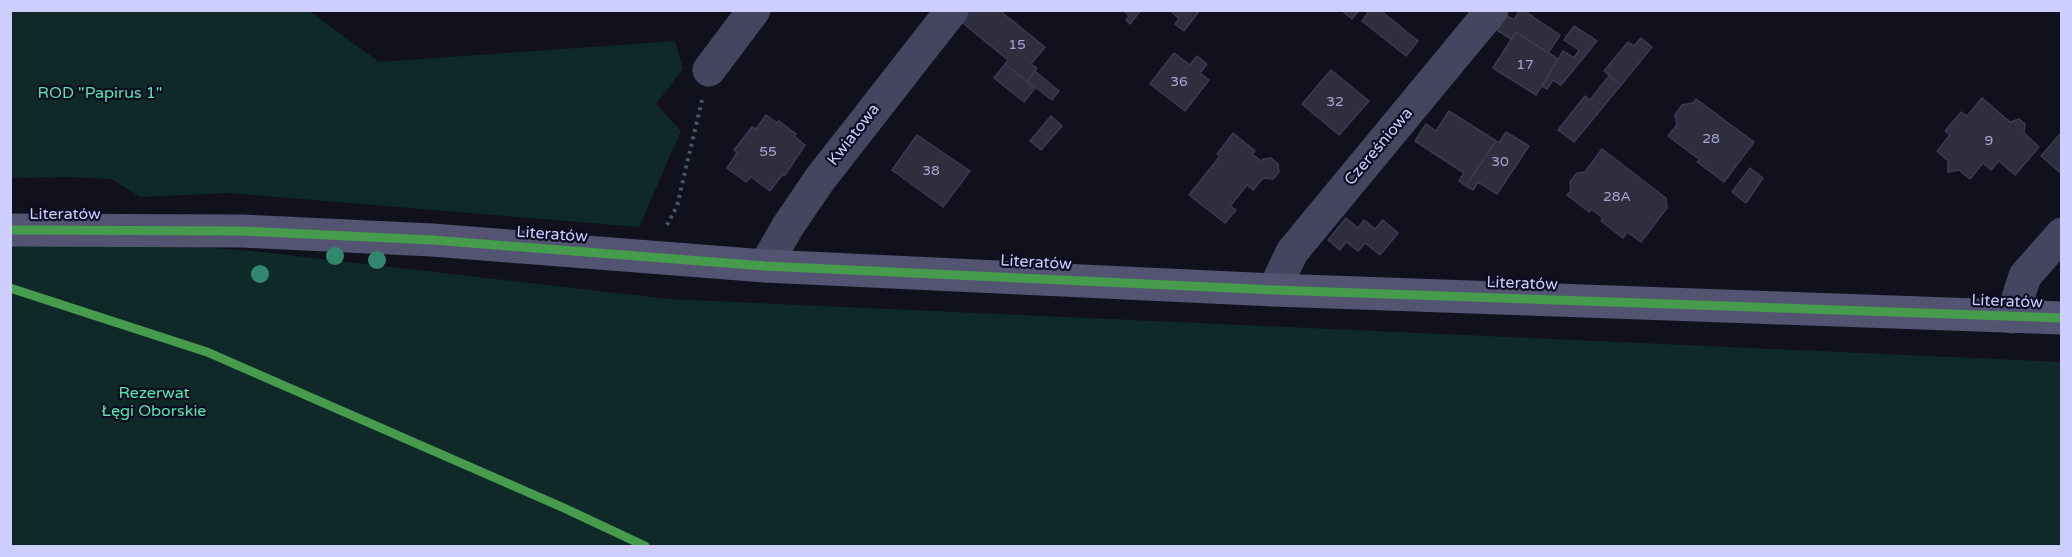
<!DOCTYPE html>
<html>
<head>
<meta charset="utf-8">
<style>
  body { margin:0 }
  #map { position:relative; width:2072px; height:557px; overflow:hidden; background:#11101d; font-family:"Varela Round",sans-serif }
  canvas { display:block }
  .frame { position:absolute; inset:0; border:12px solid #cdcdff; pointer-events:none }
</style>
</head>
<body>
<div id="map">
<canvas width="2072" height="557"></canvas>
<div class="frame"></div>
</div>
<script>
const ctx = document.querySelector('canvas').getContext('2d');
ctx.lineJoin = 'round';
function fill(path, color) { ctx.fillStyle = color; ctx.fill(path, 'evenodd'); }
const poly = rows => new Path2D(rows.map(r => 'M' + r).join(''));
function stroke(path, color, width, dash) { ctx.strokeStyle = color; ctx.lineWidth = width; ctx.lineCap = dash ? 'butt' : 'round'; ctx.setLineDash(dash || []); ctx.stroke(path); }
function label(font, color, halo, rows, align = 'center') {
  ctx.font = font + ' "Varela Round",sans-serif'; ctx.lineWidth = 4.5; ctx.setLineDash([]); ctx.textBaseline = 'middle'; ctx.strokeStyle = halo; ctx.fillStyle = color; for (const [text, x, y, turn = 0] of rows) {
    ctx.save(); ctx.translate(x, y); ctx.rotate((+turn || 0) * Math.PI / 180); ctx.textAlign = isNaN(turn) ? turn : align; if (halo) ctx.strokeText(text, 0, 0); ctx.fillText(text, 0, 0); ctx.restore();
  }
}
fill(poly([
  [10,11,309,11,379,62,675,41,683,69,656,104,681,131,639,227,229,193,141,197,111,179,67,177,11,178],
  [10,231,262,252,668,299,2061,362,2061,546,11,546]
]), '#0e2927');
const building = poly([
  [967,10,999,10,1045,47,1031,64,1037,68,1027,81,1005,64,1008,60,959,20,967,10],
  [1126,10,1141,10,1130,24,1126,20,1129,16,1125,12,1126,10],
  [1170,10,1200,10,1184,31,1175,24,1179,19,1170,10],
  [1341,10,1359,10,1352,19,1341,10],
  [1365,10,1380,10,1418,41,1406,56,1362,21,1368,13,1365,10],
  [1520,10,1523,10,1560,35,1548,53,1516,32,1511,39,1497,30,1507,16,1514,20,1520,10],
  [1574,26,1597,41,1561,85,1553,80,1547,89,1542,86,1563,51,1574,58,1579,50,1564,40,1574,26],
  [1516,32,1558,59,1536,95,1493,68,1516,32],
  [1641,38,1652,47,1621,85,1604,71,1628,42,1634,46,1641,38],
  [1174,53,1190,65,1197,56,1207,64,1200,73,1209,80,1185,111,1150,84,1174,53],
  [1005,64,1035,88,1024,102,994,78,1005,64],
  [1331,70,1369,101,1339,135,1302,104,1331,70],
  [1035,71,1059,91,1052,100,1027,81,1035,71],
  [1609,76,1621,85,1574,142,1558,130,1585,96,1590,100,1609,76],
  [1982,98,2010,122,2019,119,2025,124,2024,133,2039,147,2015,175,1999,161,1991,170,1983,163,1970,179,1959,170,1948,172,1948,161,1937,151,1950,135,1945,131,1961,112,1967,116,1982,98],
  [1696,99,1754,142,1724,182,1697,162,1700,160,1668,136,1677,125,1675,115,1682,105,1693,103,1696,99],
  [1449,111,1496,141,1466,186,1459,181,1464,173,1415,141,1426,124,1436,131,1449,111],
  [766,115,777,123,779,121,796,134,794,136,805,145,785,175,783,174,770,191,751,177,746,182,727,168,737,153,734,150,752,127,756,129,766,115],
  [1051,116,1062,126,1041,150,1030,141,1051,116],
  [1506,132,1529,146,1497,194,1478,182,1473,190,1466,186,1496,141,1499,143,1506,132],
  [1233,133,1255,151,1252,154,1261,161,1263,159,1271,158,1278,164,1279,172,1273,179,1263,178,1253,190,1247,185,1230,206,1236,210,1225,223,1189,195,1220,156,1217,154,1233,133],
  [2061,133,2062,133,2062,174,2041,156,2061,133],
  [917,135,970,171,943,207,892,170,917,135],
  [1602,149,1666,198,1667,208,1641,242,1627,232,1623,238,1601,221,1603,218,1591,209,1589,212,1567,195,1571,191,1570,182,1577,173,1585,172,1602,149],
  [1750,168,1763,178,1746,203,1732,192,1750,168],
  [1346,218,1358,228,1364,220,1375,229,1383,220,1398,233,1380,255,1365,243,1358,251,1346,242,1340,250,1328,240,1346,218]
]);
fill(building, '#2f2e3f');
stroke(building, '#3b3a52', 1.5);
stroke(poly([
  [667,225,677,206,702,100],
  [10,288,207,352,564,508,645,546]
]), '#445764', 4, [3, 4.5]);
stroke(poly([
  [709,70,754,10],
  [765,266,788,226,820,179,952,10],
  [1274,290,1292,252,1492,10],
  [2012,317,2025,276,2062,234]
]), '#44465f', 33);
stroke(poly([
  [10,230,242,231,432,240,765,266,1274,290,2062,318]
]), '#525471', 33);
stroke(poly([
  [10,230,242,231,432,240,765,266,1274,290,2062,318],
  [10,288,207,352,564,508,645,546]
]), '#469c4c', 9);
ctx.fillStyle = '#32886e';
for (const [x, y] of [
  [335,256],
  [377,260],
  [260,274]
]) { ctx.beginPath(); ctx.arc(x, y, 9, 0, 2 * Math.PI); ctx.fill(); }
label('14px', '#a6a5cf', null, [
  ["15",1017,45],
  ["17",1525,65],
  ["36",1179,82],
  ["32",1335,102],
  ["28",1711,139],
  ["9",1989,141],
  ["55",768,152],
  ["30",1500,162],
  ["38",931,171],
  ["28A",1617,197]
]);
label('16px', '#4deab0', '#0c0b22', [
  ["ROD \"Papirus 1\"",100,94],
  ["Rezerwat",154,394],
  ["Łęgi Oborskie",154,412]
]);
label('16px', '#cdcdff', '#0c0b22', [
  ["Kwiatowa",854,135,-52],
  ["Czereśniowa",1379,147,-50],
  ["Literatów",65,215],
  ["Literatów",552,235,4],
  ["Literatów",1036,263,3],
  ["Literatów",1522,284,2],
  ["Literatów",2007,302,2]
]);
</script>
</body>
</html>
